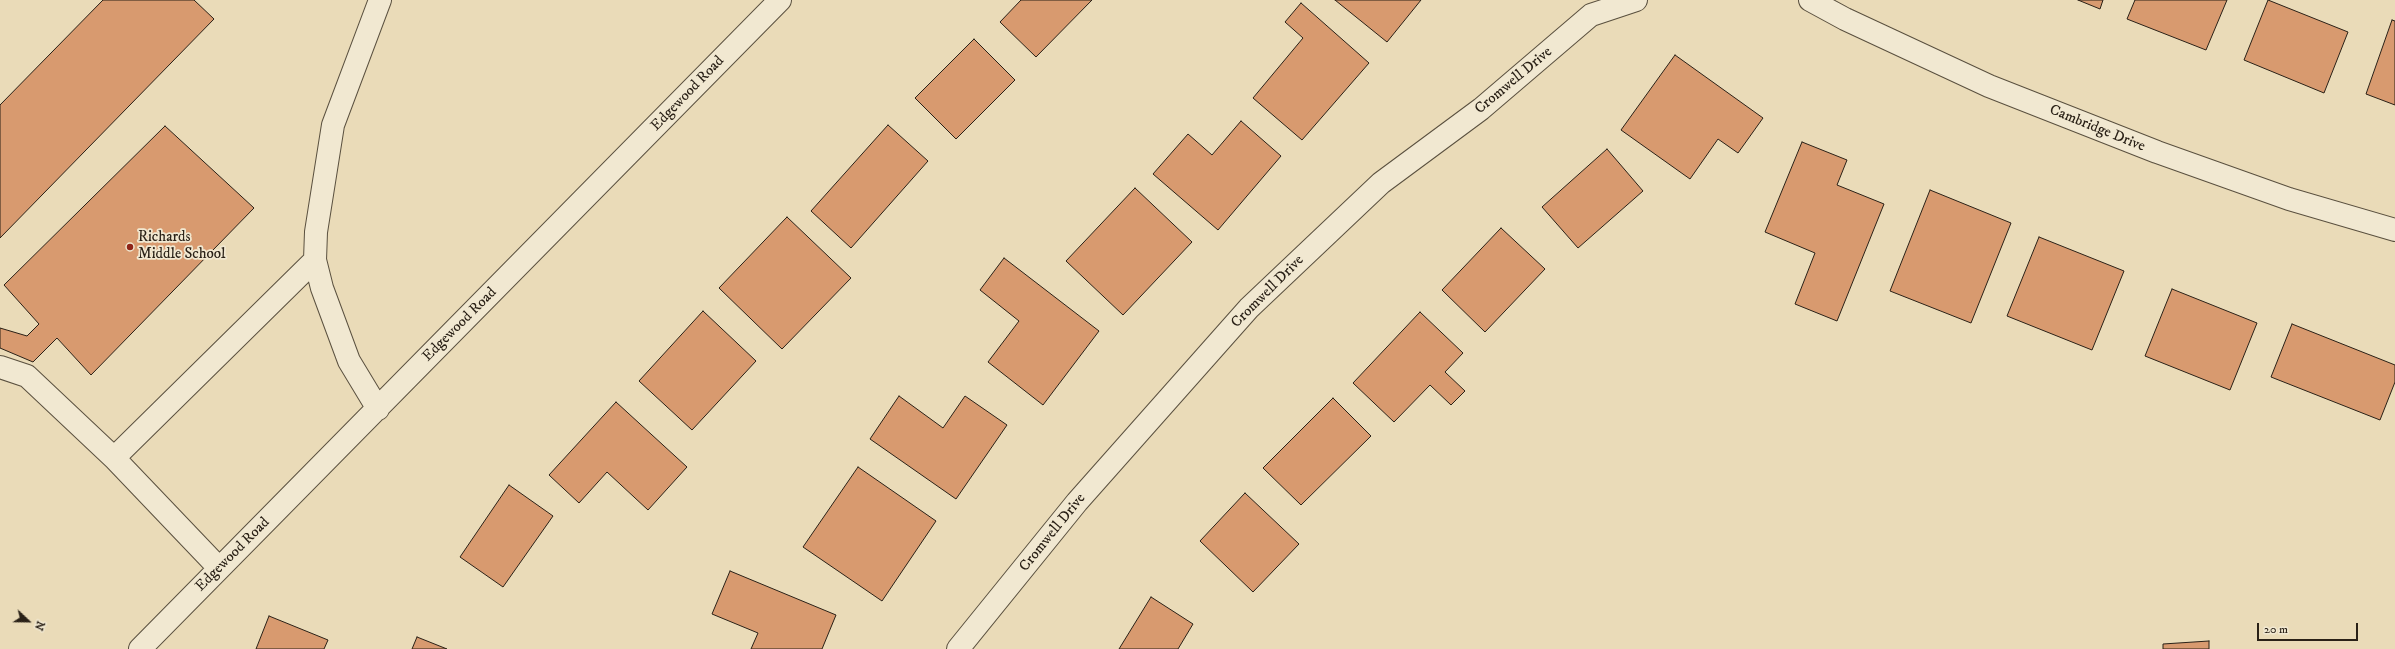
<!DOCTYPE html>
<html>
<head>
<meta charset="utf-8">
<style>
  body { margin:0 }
  #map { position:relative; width:2395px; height:649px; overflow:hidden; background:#eadbb8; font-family:"IM FELL DW Pica",serif }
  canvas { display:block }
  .north { position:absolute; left:8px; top:601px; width:40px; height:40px; -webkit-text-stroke:3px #f1e8d1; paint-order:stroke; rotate:112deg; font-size:11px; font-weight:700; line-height:16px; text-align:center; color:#2a2117 }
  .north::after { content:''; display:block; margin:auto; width:14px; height:18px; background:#2a2117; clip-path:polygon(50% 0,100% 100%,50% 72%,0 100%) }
  .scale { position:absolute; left:2257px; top:623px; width:101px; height:18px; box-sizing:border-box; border:2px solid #2a2117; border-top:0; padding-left:5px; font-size:12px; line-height:14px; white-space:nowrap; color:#2a2117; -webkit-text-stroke:3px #f1e8d1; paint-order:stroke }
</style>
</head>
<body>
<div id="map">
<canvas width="2395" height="649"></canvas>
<div class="north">N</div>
<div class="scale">20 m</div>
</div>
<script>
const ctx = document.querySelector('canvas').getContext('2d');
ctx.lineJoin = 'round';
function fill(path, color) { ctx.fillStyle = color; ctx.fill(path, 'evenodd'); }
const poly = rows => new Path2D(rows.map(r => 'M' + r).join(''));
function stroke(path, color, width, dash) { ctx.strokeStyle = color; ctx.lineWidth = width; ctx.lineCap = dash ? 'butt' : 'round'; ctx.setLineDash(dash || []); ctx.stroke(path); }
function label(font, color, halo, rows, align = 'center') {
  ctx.font = font + ' "IM FELL DW Pica",serif'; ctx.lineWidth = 3.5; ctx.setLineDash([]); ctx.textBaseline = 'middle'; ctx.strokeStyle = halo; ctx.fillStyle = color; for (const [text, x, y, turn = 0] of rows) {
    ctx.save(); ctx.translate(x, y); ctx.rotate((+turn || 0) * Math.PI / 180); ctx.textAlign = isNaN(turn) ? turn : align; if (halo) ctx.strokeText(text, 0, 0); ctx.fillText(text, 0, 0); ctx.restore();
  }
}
const building = poly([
  [103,0,194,0,214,19,0,238,0,105,103,0],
  [1021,0,1092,0,1036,57,1000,22,1021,0],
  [1335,0,1421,0,1387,42,1335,0],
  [2078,0,2103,0,2100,9,2078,0],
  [2135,0,2227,0,2206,50,2127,19,2135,0],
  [2268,0,2348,32,2324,93,2244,60,2268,0],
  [1301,3,1369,63,1302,140,1253,98,1303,38,1285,22,1301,3],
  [2392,20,2395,21,2395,105,2366,94,2392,20],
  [974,39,1015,80,956,139,915,98,974,39],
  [1675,55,1763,118,1738,153,1718,139,1690,179,1621,130,1675,55],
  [1241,121,1281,156,1218,230,1153,174,1188,134,1212,155,1241,121],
  [888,125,928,161,851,248,811,211,888,125],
  [165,126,254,208,91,375,57,338,33,362,0,348,0,328,27,336,39,324,4,285,165,126],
  [1802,142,1847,160,1837,185,1884,204,1837,321,1795,304,1815,253,1765,232,1802,142],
  [1607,149,1643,191,1578,248,1542,207,1607,149],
  [1135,188,1192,242,1123,315,1066,261,1135,188],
  [1930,190,2011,223,1971,323,1890,291,1930,190],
  [787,217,851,278,782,349,719,288,787,217],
  [1501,228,1545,269,1485,332,1442,290,1501,228],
  [2039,237,2124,271,2092,350,2007,316,2039,237],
  [1004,258,1099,331,1043,405,988,362,1019,321,980,290,1004,258],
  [2172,289,2257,323,2230,390,2145,356,2172,289],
  [703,311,756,361,692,430,639,381,703,311],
  [1420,312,1463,353,1445,372,1465,391,1451,405,1430,385,1394,422,1353,383,1420,312],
  [2292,324,2395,365,2395,382,2380,420,2271,377,2292,324],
  [899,396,943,428,965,396,1007,425,956,499,870,439,899,396],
  [1333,398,1371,436,1301,505,1263,468,1333,398],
  [616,402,687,467,648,510,607,472,579,503,549,475,616,402],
  [858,467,936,521,882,601,803,547,858,467],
  [509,485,553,516,503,587,460,557,509,485],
  [1245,493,1299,544,1253,592,1200,541,1245,493],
  [730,571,836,615,822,649,751,649,758,633,712,614,730,571],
  [1151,597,1193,624,1178,649,1119,649,1151,597],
  [269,616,328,640,324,649,256,649,269,616],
  [417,637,447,649,412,649,417,637],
  [2209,641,2209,649,2163,649,2163,644,2209,641]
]);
fill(building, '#d89a6f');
stroke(building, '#2a2117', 1);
const minor = poly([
  [1810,0,1845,19,1989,86,2157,152,2289,199,2395,230],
  [0,367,27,376,114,458,219,568],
  [378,409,349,361,322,288,315,260,316,232,333,125,380,0],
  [114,458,315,260],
  [140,649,780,0],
  [958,649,1077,502,1249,308,1381,183,1481,109,1591,15,1636,0]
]);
stroke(minor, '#5a503f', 24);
stroke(minor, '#f1e8d1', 22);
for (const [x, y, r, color] of [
  [130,247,4,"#8f2418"]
]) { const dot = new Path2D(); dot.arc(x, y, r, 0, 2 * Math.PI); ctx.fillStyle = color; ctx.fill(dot); stroke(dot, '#f1e8d1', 1.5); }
label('15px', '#2a2117', '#f1e8d1', [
  ["Cromwell Drive",1514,81,-40],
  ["Edgewood Road",688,94,-46],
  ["Cambridge Drive",2097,129,22],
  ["Cromwell Drive",1268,292,-45],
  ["Edgewood Road",460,325,-45],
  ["Cromwell Drive",1053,533,-51],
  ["Edgewood Road",233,555,-45]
]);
label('15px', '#2a2117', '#f1e8d1', [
  ["Richards",138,238],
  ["Middle School",138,255]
], 'left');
</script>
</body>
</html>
